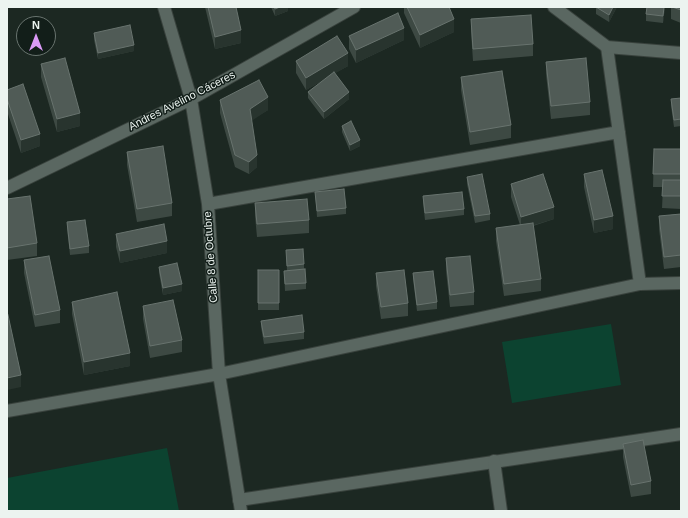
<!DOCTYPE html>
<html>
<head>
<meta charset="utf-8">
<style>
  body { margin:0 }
  #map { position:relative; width:688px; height:518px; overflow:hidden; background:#1c2822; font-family:Arial,sans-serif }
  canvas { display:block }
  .frame { position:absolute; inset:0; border:8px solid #ecf4f0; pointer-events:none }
  .north { position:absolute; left:16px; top:16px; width:40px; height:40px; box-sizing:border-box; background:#121e19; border:1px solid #69746f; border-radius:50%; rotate:0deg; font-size:11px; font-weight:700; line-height:16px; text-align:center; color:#ecf4f0 }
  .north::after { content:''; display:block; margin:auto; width:14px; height:18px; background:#da9af6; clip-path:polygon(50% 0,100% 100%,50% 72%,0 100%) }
</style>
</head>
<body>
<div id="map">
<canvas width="688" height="518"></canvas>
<div class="frame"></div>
<div class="north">N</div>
</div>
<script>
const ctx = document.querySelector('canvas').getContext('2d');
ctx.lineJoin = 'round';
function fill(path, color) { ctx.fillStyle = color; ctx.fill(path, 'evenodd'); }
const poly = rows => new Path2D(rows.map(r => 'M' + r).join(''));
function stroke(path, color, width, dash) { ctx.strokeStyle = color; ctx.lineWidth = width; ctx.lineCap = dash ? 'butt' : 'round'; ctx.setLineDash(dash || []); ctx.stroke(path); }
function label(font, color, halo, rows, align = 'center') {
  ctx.font = font + ' Arial,sans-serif'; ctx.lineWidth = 3; ctx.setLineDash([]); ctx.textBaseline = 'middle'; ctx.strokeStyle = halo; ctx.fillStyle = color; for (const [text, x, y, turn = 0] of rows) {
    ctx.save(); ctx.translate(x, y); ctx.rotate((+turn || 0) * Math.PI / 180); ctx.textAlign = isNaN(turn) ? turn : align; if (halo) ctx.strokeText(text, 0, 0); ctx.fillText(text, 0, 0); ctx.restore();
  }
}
fill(poly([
  [611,324,621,385,512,403,502,342],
  [167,448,179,511,7,511,7,478]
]), '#0c4330');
const lane = poly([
  [239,500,681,434]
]);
const street = poly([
  [164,7,191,99,208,204,219,374,241,511],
  [607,47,640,284],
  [7,188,191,99,354,7],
  [208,204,619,132],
  [7,411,219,374,640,284,681,283],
  [494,461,501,511]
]);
const secondary = poly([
  [554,7,607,47,681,53]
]);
stroke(lane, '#39423d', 14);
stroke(street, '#39423d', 14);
stroke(secondary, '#39423d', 14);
stroke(lane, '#5a6761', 12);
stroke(street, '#5a6761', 12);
stroke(secondary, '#5a6761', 12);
fill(poly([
  [205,7,236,7,241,43,215,49],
  [271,7,288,7,288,11,275,16],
  [404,7,449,7,454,32,420,48,404,13],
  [596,7,617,7,609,22,596,14],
  [647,7,665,7,663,23,646,21,646,14],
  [671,7,681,7,681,23,671,19],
  [471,19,533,44,533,56,473,61,471,32],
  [94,33,134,51,98,59,94,40],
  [349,36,404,40,356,63,349,49],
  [296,61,348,66,335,73,349,99,324,119,308,98,308,92,327,78,306,90,296,73],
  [546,62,590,102,590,115,551,119,546,74],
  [41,64,80,126,57,132,41,77],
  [461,77,511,125,511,138,470,145,461,90],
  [7,90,40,146,21,153,7,111],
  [681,98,681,126,674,127,671,106,671,99],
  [220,100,268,110,251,120,257,167,249,174,235,167,220,113],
  [342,126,360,146,350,151,342,132],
  [654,149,681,149,681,209,662,208,663,187,653,187],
  [127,152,172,203,172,216,137,222,127,165],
  [584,174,613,229,594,233,584,187],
  [467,177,490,214,490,220,475,223,467,184],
  [511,184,554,219,533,226,541,279,541,291,504,296,496,241,496,228,520,225,511,197],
  [315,192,346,208,346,214,317,217],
  [423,196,464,209,464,215,425,220,423,203],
  [7,199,37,243,37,256,7,260],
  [255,203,309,220,309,233,257,237,255,216],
  [681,214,681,267,664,269,659,229,659,216],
  [67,222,89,246,89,253,70,255,67,229],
  [116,234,167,253,120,263,116,247],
  [286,250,304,264,304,269,306,283,306,289,285,291,284,271,287,271],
  [446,258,474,292,474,305,450,307,446,271],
  [24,260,60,310,60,323,35,327,24,273],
  [159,267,182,291,163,295,159,273],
  [258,270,279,270,279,310,258,310],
  [376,273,408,303,408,316,381,319,376,286],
  [413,273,437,302,437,309,417,311,413,279],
  [72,302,130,366,84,375,72,314],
  [143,306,182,340,182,352,150,358,143,319],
  [261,321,304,332,304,339,264,344,261,327],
  [623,444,651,481,651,494,631,497,623,457]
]), '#3d4943');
fill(poly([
  [280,7,288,7,288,11,275,16,275,9],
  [613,7,617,7,609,22,609,15],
  [664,7,665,7,663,23,663,16],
  [454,19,454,32,420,48,420,35],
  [404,28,404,40,356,63,356,50],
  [241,30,241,43,215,49,215,37],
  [134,45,134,51,98,59,98,53],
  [348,53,348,66,306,90,306,78],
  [349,92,349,99,324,119,324,112],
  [268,97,268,110,250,122,250,109],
  [80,113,80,126,57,132,57,119],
  [40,134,40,146,21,153,21,140],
  [360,140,360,146,350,151,350,145],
  [257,155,257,167,249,174,249,162],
  [554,207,554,219,521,229,521,217],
  [613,216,613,229,594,233,594,220],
  [167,241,167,253,120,263,120,251],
  [182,284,182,291,163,295,163,288],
  [130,353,130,366,84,375,84,362],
  [21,375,21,387,7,390,7,378]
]), '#28342e');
const building = poly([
  [208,7,236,7,241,30,215,37,208,7],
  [274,7,280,7,275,9,274,7],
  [407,7,449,7,454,19,420,35,407,7],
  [596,7,613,7,609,15,596,7],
  [647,7,664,7,663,16,646,14,647,7],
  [672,7,681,7,681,10,672,7],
  [398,13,404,28,356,50,349,36,398,13],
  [531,15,533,44,473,49,471,19,531,15],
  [130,25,134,45,98,53,94,33,130,25],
  [337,36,348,53,306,78,296,61,337,36],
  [65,58,80,113,57,119,41,64,65,58],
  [586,58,590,102,551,106,546,62,586,58],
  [502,71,511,125,470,132,461,77,502,71],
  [334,72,349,92,324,112,308,92,334,72],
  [259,80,268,97,250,109,257,155,249,162,235,155,220,100,259,80],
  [23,84,40,134,21,140,7,99,7,90,23,84],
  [681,98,681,119,674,120,671,99,681,98],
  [351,121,360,140,350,145,342,126,351,121],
  [163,146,172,203,137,209,127,152,163,146],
  [654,149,681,149,681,174,653,174,654,149],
  [602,170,613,216,594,220,584,174,602,170],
  [482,174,490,214,475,216,467,177,482,174],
  [543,174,554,207,521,217,511,184,543,174],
  [663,180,681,180,681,196,662,196,663,180],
  [344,189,346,208,317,211,315,192,344,189],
  [462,192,464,209,425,213,423,196,462,192],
  [30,196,37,243,7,248,7,199,30,196],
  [307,199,309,220,257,224,255,203,307,199],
  [681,214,681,255,664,257,659,216,681,214],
  [85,220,89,246,70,249,67,222,85,220],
  [533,223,541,279,504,284,496,228,533,223],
  [164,224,167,241,120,251,116,234,164,224],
  [303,249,304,264,287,266,286,250,303,249],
  [49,256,60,310,35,315,24,260,49,256],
  [470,256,474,292,450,295,446,258,470,256],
  [177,263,182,284,163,288,159,267,177,263],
  [305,269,306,283,285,284,284,271,305,269],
  [258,270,279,270,279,303,258,303,258,270],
  [404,270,408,303,381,307,376,273,404,270],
  [433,271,437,302,417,305,413,273,433,271],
  [117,292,130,353,84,362,72,302,117,292],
  [173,300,182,340,150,346,143,306,173,300],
  [8,315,21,375,7,378,7,316,8,315],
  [302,315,304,332,264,337,261,321,302,315],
  [643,440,651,481,631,485,623,444,643,440]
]);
fill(building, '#505b56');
stroke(building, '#68736e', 1);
label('11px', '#ecf4f0', '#121e19', [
  ["Andres Avelino Cáceres",182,101,-27],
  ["Calle 8 de Octubre",211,257,-94]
]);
</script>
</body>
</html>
